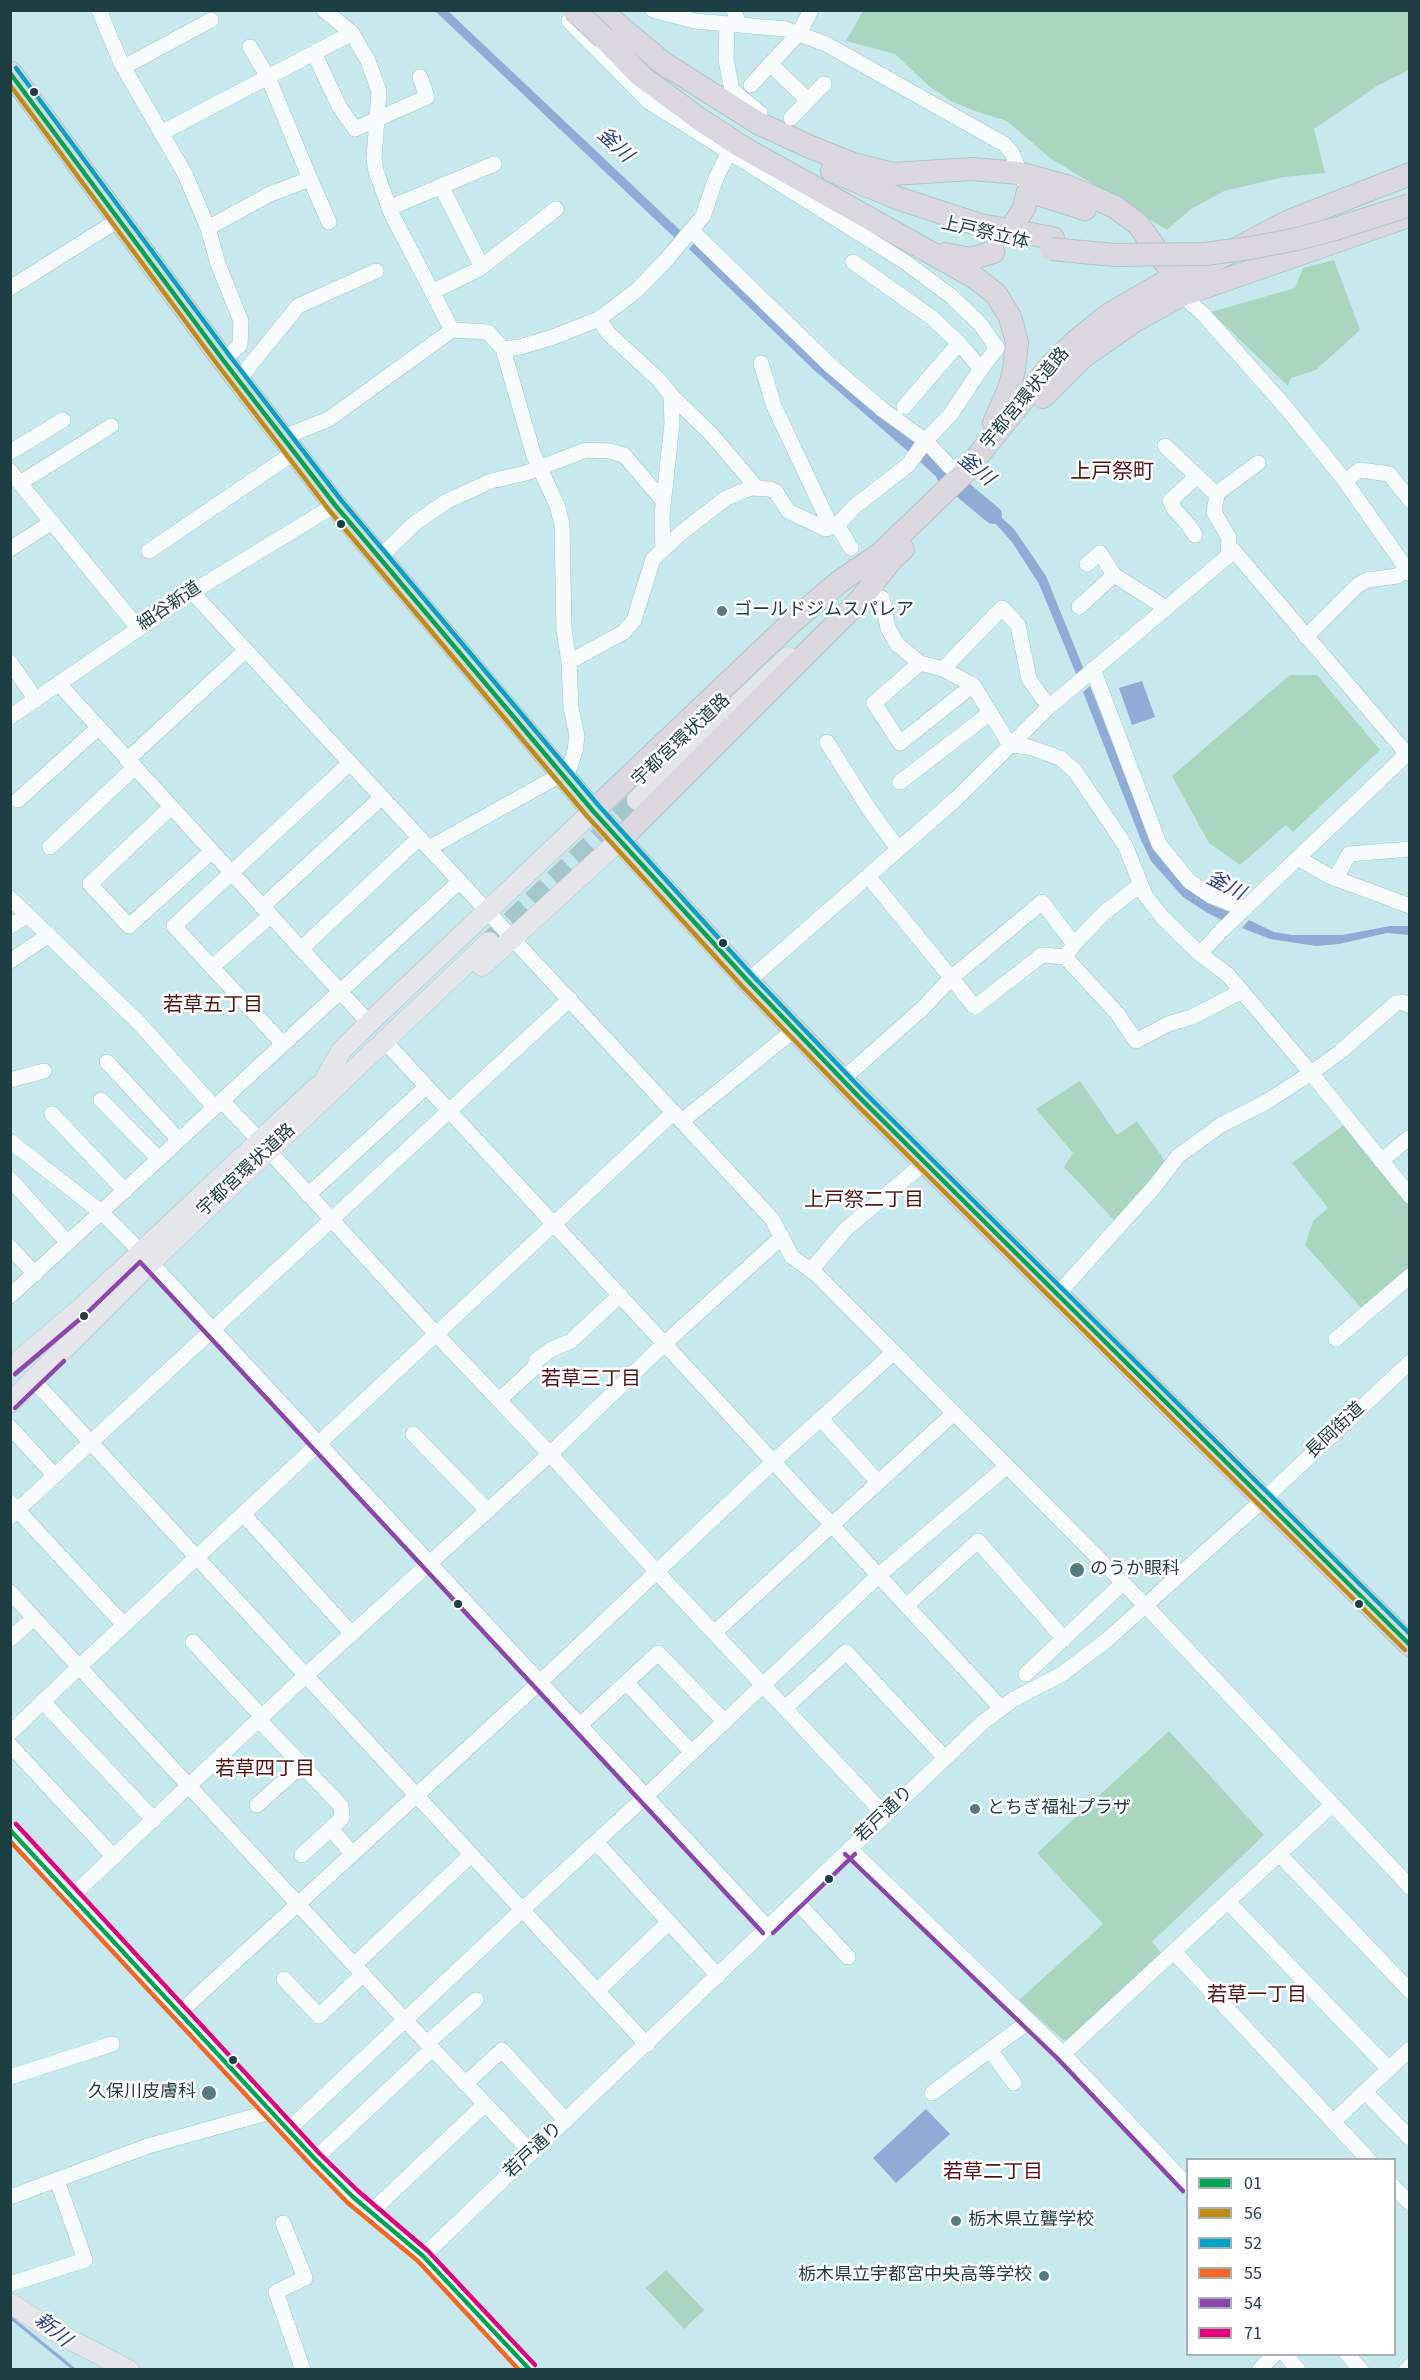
<!DOCTYPE html>
<html>
<head>
<meta charset="utf-8">
<style>
  body { margin:0 }
  #map { position:relative; width:1420px; height:2380px; overflow:hidden; background:#c7e9ee; font-family:"Source Sans 3",sans-serif }
  canvas { display:block }
  .frame { position:absolute; inset:0; border:12px solid #1c3e43; pointer-events:none }
  .legend { position:absolute; left:1186px; top:2158px; width:210px; height:198px; box-sizing:border-box; background:#fff; border:2px solid #a4b2b4; margin:0; padding:8px 10px; list-style:none; font-size:18px; color:#1c3e43 }
  .legend li { display:flex; align-items:center; gap:12px; height:30px }
  .legend b { width:30px; border:2px solid #a4b2b4 }
</style>
</head>
<body>
<div id="map">
<canvas width="1420" height="2380"></canvas>
<div class="frame"></div>
<ul class="legend">
<li><b style="height:8px;background:#00a651"></b>01</li>
<li><b style="height:8px;background:#c08c11"></b>56</li>
<li><b style="height:8px;background:#01a4c7"></b>52</li>
<li><b style="height:8px;background:#f26522"></b>55</li>
<li><b style="height:8px;background:#8e44ad"></b>54</li>
<li><b style="height:8px;background:#e5007d"></b>71</li>
</ul>
</div>
<script>
const ctx = document.querySelector('canvas').getContext('2d');
ctx.lineJoin = 'round';
function fill(path, color) { ctx.fillStyle = color; ctx.fill(path, 'evenodd'); }
const poly = rows => new Path2D(rows.map(r => 'M' + r).join(''));
function stroke(path, color, width, dash) { ctx.strokeStyle = color; ctx.lineWidth = width; ctx.lineCap = dash ? 'butt' : 'round'; ctx.setLineDash(dash || []); ctx.stroke(path); }
function label(font, color, halo, rows, align = 'center') {
  ctx.font = font + ' "Source Sans 3","Noto Sans JP",sans-serif'; ctx.lineWidth = 5; ctx.setLineDash([]); ctx.textBaseline = 'middle'; ctx.strokeStyle = halo; ctx.fillStyle = color; for (const [text, x, y, turn = 0] of rows) {
    ctx.save(); ctx.translate(x, y); ctx.rotate((+turn || 0) * Math.PI / 180); ctx.textAlign = isNaN(turn) ? turn : align; if (halo) ctx.strokeText(text, 0, 0); ctx.fillText(text, 0, 0); ctx.restore();
  }
}
fill(poly([
  [863,11,1409,11,1409,70,1377,86,1314,129,1325,173,1284,177,1224,191,1191,209,1167,230,1050,158,1007,121,975,111,951,101,929,86,895,54,846,41],
  [1334,260,1360,330,1316,370,1291,378,1288,386,1211,312,1295,288,1303,268],
  [1290,675,1317,675,1380,750,1293,832,1286,825,1240,865,1209,843,1172,776],
  [1080,1081,1117,1135,1137,1121,1167,1164,1116,1222,1064,1167,1073,1153,1036,1109],
  [1344,1125,1409,1205,1409,1277,1365,1312,1305,1245,1313,1221,1328,1208,1292,1163],
  [1169,1731,1264,1835,1152,1942,1162,1954,1071,2039,1063,2040,1019,2000,1103,1924,1037,1853],
  [666,2270,704,2310,684,2329,646,2288]
]), '#aad5be');
fill(poly([
  [435,11,448,11,684,234,678,241],
  [694,243,828,370,917,445,911,454,814,370,689,249],
  [925,451,948,471,940,480,918,460],
  [979,497,1014,529,1046,576,1084,670,1077,676,1039,584,1012,542,994,522,972,504],
  [1142,681,1155,717,1132,725,1119,688],
  [1090,686,1153,846,1165,864,1192,891,1212,905,1234,914,1225,922,1206,912,1183,897,1151,861,1141,840,1083,692],
  [1249,920,1274,932,1292,935,1342,935,1390,926,1409,926,1409,935,1387,933,1339,944,1316,946,1270,939,1242,928],
  [926,2109,950,2134,896,2183,873,2158]
]), '#90abd6');
stroke(poly([
  [10,2317,75,2370]
]), '#90abd6', 3);
stroke(poly([
  [945,475,993,515]
]), '#90abd6', 18);
stroke(poly([
  [489,942,637,800]
]), '#a5c7cc', 20, [20, 10]);
const minor = poly([
  [99,10,121,63,185,174,208,228,218,264,241,321,240,345,223,360],
  [324,10,352,33,368,61,379,91,374,159,376,171,391,213,452,330],
  [577,10,569,21,649,102,905,262,951,296,980,324,997,348,981,369],
  [653,10,695,21,785,29,826,44,1004,144,1012,153,1023,180],
  [734,10,739,25],
  [727,24,726,60,732,90,760,113],
  [250,47,268,77,310,179],
  [314,53,340,108,355,129,427,97,420,77],
  [770,64,808,100],
  [124,67,211,20],
  [751,85,799,33,811,10],
  [791,118,824,84],
  [161,133,352,33],
  [441,186,482,267],
  [389,208,494,164],
  [208,228,270,194,310,179,329,222],
  [692,231,831,366,883,410,926,441,950,467],
  [10,288,120,219],
  [432,292,479,269,556,209],
  [1182,295,1204,315,1288,410,1345,481,1410,574],
  [599,319,608,333,659,380,671,395,672,424,662,516,663,548],
  [503,349,520,347,553,337,599,319,636,291,667,259,703,216,716,178,729,152],
  [761,363,774,406,831,527],
  [239,379,298,306,376,271],
  [671,395,712,435,757,488],
  [904,407,959,343],
  [284,437,329,419,452,330,488,332,503,349,534,456,557,505,562,524,564,630,569,662,571,708,577,736,575,751,566,778],
  [1165,446,1217,495,1214,512,1229,538,1228,556],
  [10,452,63,420],
  [10,471,138,628],
  [1345,481,1360,470,1389,474,1410,500],
  [20,483,111,426],
  [1216,494,1258,463],
  [837,525,854,507,908,465,927,439,951,414,981,369,959,343,931,317,853,262],
  [1195,535,1187,523,1175,510,1170,501,1197,476],
  [10,549,52,522],
  [149,551,295,452],
  [379,558,415,523,447,501,491,481,526,473,586,450,610,451,624,455,664,502],
  [1087,564,1100,553,1114,575,1166,608],
  [192,592,772,1219,792,1257,816,1274,1146,1606,1410,1887],
  [882,598,888,628,897,644,920,663,943,669,973,685,1010,745],
  [1079,607,1114,575],
  [1306,637,1358,585,1367,580,1397,576,1407,570],
  [10,662,36,700],
  [569,662,624,632,634,620,653,559,681,533,726,498,751,488,770,489,776,492,788,511,826,529,837,525,851,548],
  [920,663,874,703,900,743,973,685],
  [943,669,1002,608,1018,625,1029,679,1049,707],
  [1093,669,1159,844,1189,881,1211,896,1245,909],
  [59,684,369,1023],
  [10,717,192,592,335,505],
  [827,742,869,809,898,849],
  [1010,745,1029,747,1060,758,1075,771,1125,845,1145,895,1163,918,1200,954,1228,975,1311,1073,1410,1196],
  [127,760,245,651],
  [900,782,990,713],
  [18,800,98,728],
  [170,808,90,884,129,926,211,852],
  [50,847,134,768],
  [429,848,562,774],
  [1298,858,1329,876,1410,906],
  [868,876,975,1007,1042,955,1065,957],
  [1335,879,1349,854,1410,849],
  [1140,885,1105,912,1074,944,1065,957,1116,1012,1136,1041,1168,1024,1192,1017,1242,991],
  [10,898,140,1024,214,1107],
  [262,907,382,797],
  [10,926,28,915],
  [301,949,419,838],
  [10,961,49,935],
  [212,967,270,916],
  [748,981,956,799,1049,707,1234,551,1407,754,1221,931,1200,954],
  [283,1044,174,926,350,763],
  [391,1048,1001,1708],
  [107,1062,179,1140],
  [10,1080,44,1071],
  [842,1080,924,1007,950,979,1042,902,1074,944],
  [101,1100,159,1159],
  [222,1101,259,1140],
  [52,1114,125,1191],
  [682,1121,794,1030],
  [10,1141,102,1213,140,1251,768,1928],
  [269,1151,437,1335,550,1454,656,1571,885,1815],
  [1381,1161,1410,1137],
  [10,1179,68,1243],
  [308,1195,426,1087],
  [10,1247,35,1274],
  [811,1270,847,1228,924,1163],
  [1057,1295,1155,1186,1178,1156,1221,1125,1266,1102,1311,1073,1340,1052,1396,1003,1403,1002,1410,1006],
  [10,1296,460,881],
  [1336,1339,1410,1276],
  [34,1381,647,2045],
  [499,1400,534,1368,537,1360,550,1350,571,1341,620,1295],
  [821,1419,878,1482],
  [10,1427,55,1476],
  [413,1434,488,1511],
  [10,1502,124,1625],
  [244,1515,352,1634],
  [10,1517,570,999],
  [10,1592,404,2019,532,2153],
  [907,1605,978,1541,1064,1639],
  [714,1633,954,1413],
  [10,1639,34,1618],
  [193,1642,262,1717],
  [1026,1674,1123,1583],
  [626,1682,692,1753],
  [43,1702,154,1820],
  [785,1708,846,1652,945,1758],
  [259,1720,341,1806,342,1818,302,1855],
  [580,1725,658,1653,725,1722],
  [10,1733,79,1667,674,1112],
  [10,1745,114,1857],
  [257,1805,302,1765],
  [10,1829,315,2159,353,2197,423,2256,530,2370],
  [331,1829,352,1853],
  [596,1842,718,1976],
  [850,1849,1063,2054,1188,2186],
  [1279,1854,1410,1991],
  [72,1896,305,1676,550,1454,665,1343,782,1237],
  [796,1901,848,1957],
  [1228,1902,1389,2069],
  [1174,1952,1369,2160],
  [354,1965,471,1855],
  [284,1979,319,2016,363,1974],
  [597,1991,668,1923],
  [179,2013,539,1683,774,1461,894,1352],
  [427,2043,476,2000],
  [990,2050,1014,2083],
  [1063,2054,1332,1805],
  [10,2077,112,2044],
  [465,2084,502,2050,566,2121],
  [1365,2092,1410,2138],
  [932,2093,1029,2021],
  [1333,2122,1410,2049],
  [288,2130,522,1910,646,1796,879,1575,1007,1466],
  [315,2159,432,2049],
  [1394,2187,1410,2203],
  [10,2197,148,2146,270,2112],
  [371,2212,485,2104],
  [283,2223,305,2278,276,2292,303,2370],
  [423,2256,982,1723,1014,1699,1062,1674,1108,1639,1263,1500,1410,1362],
  [10,2284,85,2260,57,2180],
  [1285,2354,1298,2370],
  [1347,2354,1361,2370],
  [1259,2370,1275,2354],
  [1406,2370,1410,2366]
]);
const major = poly([
  [637,800,788,657],
  [482,966,620,840],
  [325,1079,341,1051,369,1023,593,811],
  [10,1368,81,1308,318,1086],
  [10,1403,150,1263,489,942],
  [10,2303,54,2331,129,2370]
]);
const highway = poly([
  [600,10,668,67],
  [604,38,641,76,698,118,742,147,974,277,996,294,1010,317,1017,342,1014,370,1009,389,994,423],
  [657,59,758,123,808,146,853,164,893,174,972,169,1019,173,1066,186,1093,197,1115,207,1138,224,1170,269],
  [10,72,223,360,335,505,593,811,748,981,860,1098,1410,1645],
  [832,171,897,198,980,225,1053,238],
  [1016,221,1024,208,1028,191,1085,209],
  [945,254,970,259,993,252],
  [1043,397,1083,357,1136,320,1182,295,1403,218],
  [593,811,792,622,839,582,880,554,928,508,964,473,1052,364,1076,341,1108,315,1175,276,1219,258,1287,222,1410,174],
  [620,840,861,599,892,559,903,549]
]);
stroke(minor, '#a5c4c9', 16);
stroke(major, '#b1c5c8', 21);
stroke(highway, '#b1c5c8', 24);
stroke(minor, '#f7fcfc', 15);
stroke(major, '#e5e6eb', 20);
stroke(highway, '#dad7e0', 22);
const highwayBridge = poly([
  [574,10,604,38],
  [1051,249,1114,255,1205,254,1251,248,1297,239,1335,229,1410,205]
]);
stroke(highwayBridge, '#b1c5c8', 24, []);
stroke(highwayBridge, '#dad7e0', 22);
stroke(poly([
  [10,73,223,360,335,505,593,811,748,981,860,1098,1410,1645],
  [10,1830,315,2159,353,2197,423,2256,530,2370]
]), '#00a651', 4.5);
stroke(poly([
  [10,85,217,364,329,510,587,816,742,986,855,1103,1405,1650]
]), '#c08c11', 4.5);
stroke(poly([
  [16,68,229,355,341,500,599,806,753,976,865,1093,1410,1634]
]), '#01a4c7', 4.5);
stroke(poly([
  [10,1841,310,2164,348,2203,418,2261,519,2370]
]), '#f26522', 4.5);
stroke(poly([
  [15,1374,86,1314,140,1262,763,1933],
  [15,1408,64,1361],
  [845,1854,1058,2059,1183,2191],
  [773,1933,855,1854]
]), '#8e44ad', 4.5);
stroke(poly([
  [16,1824,320,2154,358,2191,428,2251,535,2365]
]), '#e5007d', 4.5);
for (const [x, y, r, color] of [
  [34,92,5,"#1c3e43"],
  [341,524,5,"#1c3e43"],
  [722,611,6,"#587a7f"],
  [723,943,5,"#1c3e43"],
  [84,1316,5,"#1c3e43"],
  [1077,1570,8,"#587a7f"],
  [458,1604,5,"#1c3e43"],
  [1359,1604,5,"#1c3e43"],
  [975,1809,6,"#587a7f"],
  [829,1879,5,"#1c3e43"],
  [233,2060,5,"#1c3e43"],
  [209,2093,8,"#587a7f"],
  [956,2221,6,"#587a7f"],
  [1044,2276,6,"#587a7f"]
]) { const dot = new Path2D(); dot.arc(x, y, r, 0, 2 * Math.PI); ctx.fillStyle = color; ctx.fill(dot); stroke(dot, '#fff', 2); }
label('18px', '#1c3e43', '#fff', [
  ["上戸祭立体",985,234,13],
  ["宇都宮環状道路",1026,399,-50],
  ["細谷新道",170,607,-34],
  ["宇都宮環状道路",682,741,-43],
  ["宇都宮環状道路",247,1171,-43],
  ["長岡街道",1336,1431,-43],
  ["若戸通り",885,1815,-44],
  ["若戸通り",534,2151,-43]
]);
label('18px', '#1c3e43', '#fff', [
  ["ゴールドジムスパレア",734,611],
  ["のうか眼科",1090,1570],
  ["とちぎ福祉プラザ",987,1809],
  ["久保川皮膚科",196,2093,"right"],
  ["栃木県立聾学校",968,2221],
  ["栃木県立宇都宮中央高等学校",1032,2276,"right"]
], 'left');
label('italic 20px', '#2a4187', '#fff', [
  ["釜川",614,146,43],
  ["釜川",975,470,40],
  ["釜川",1225,887,27],
  ["新川",52,2331,40]
]);
label('20px', '#56120f', '#fff', [
  ["若草五丁目",213,1007],
  ["上戸祭二丁目",864,1202],
  ["若草三丁目",591,1381],
  ["若草四丁目",265,1771],
  ["若草一丁目",1257,1997],
  ["若草二丁目",993,2174]
]);
label('21px', '#56120f', '#fff', [
  ["上戸祭町",1112,473]
]);
</script>
</body>
</html>
